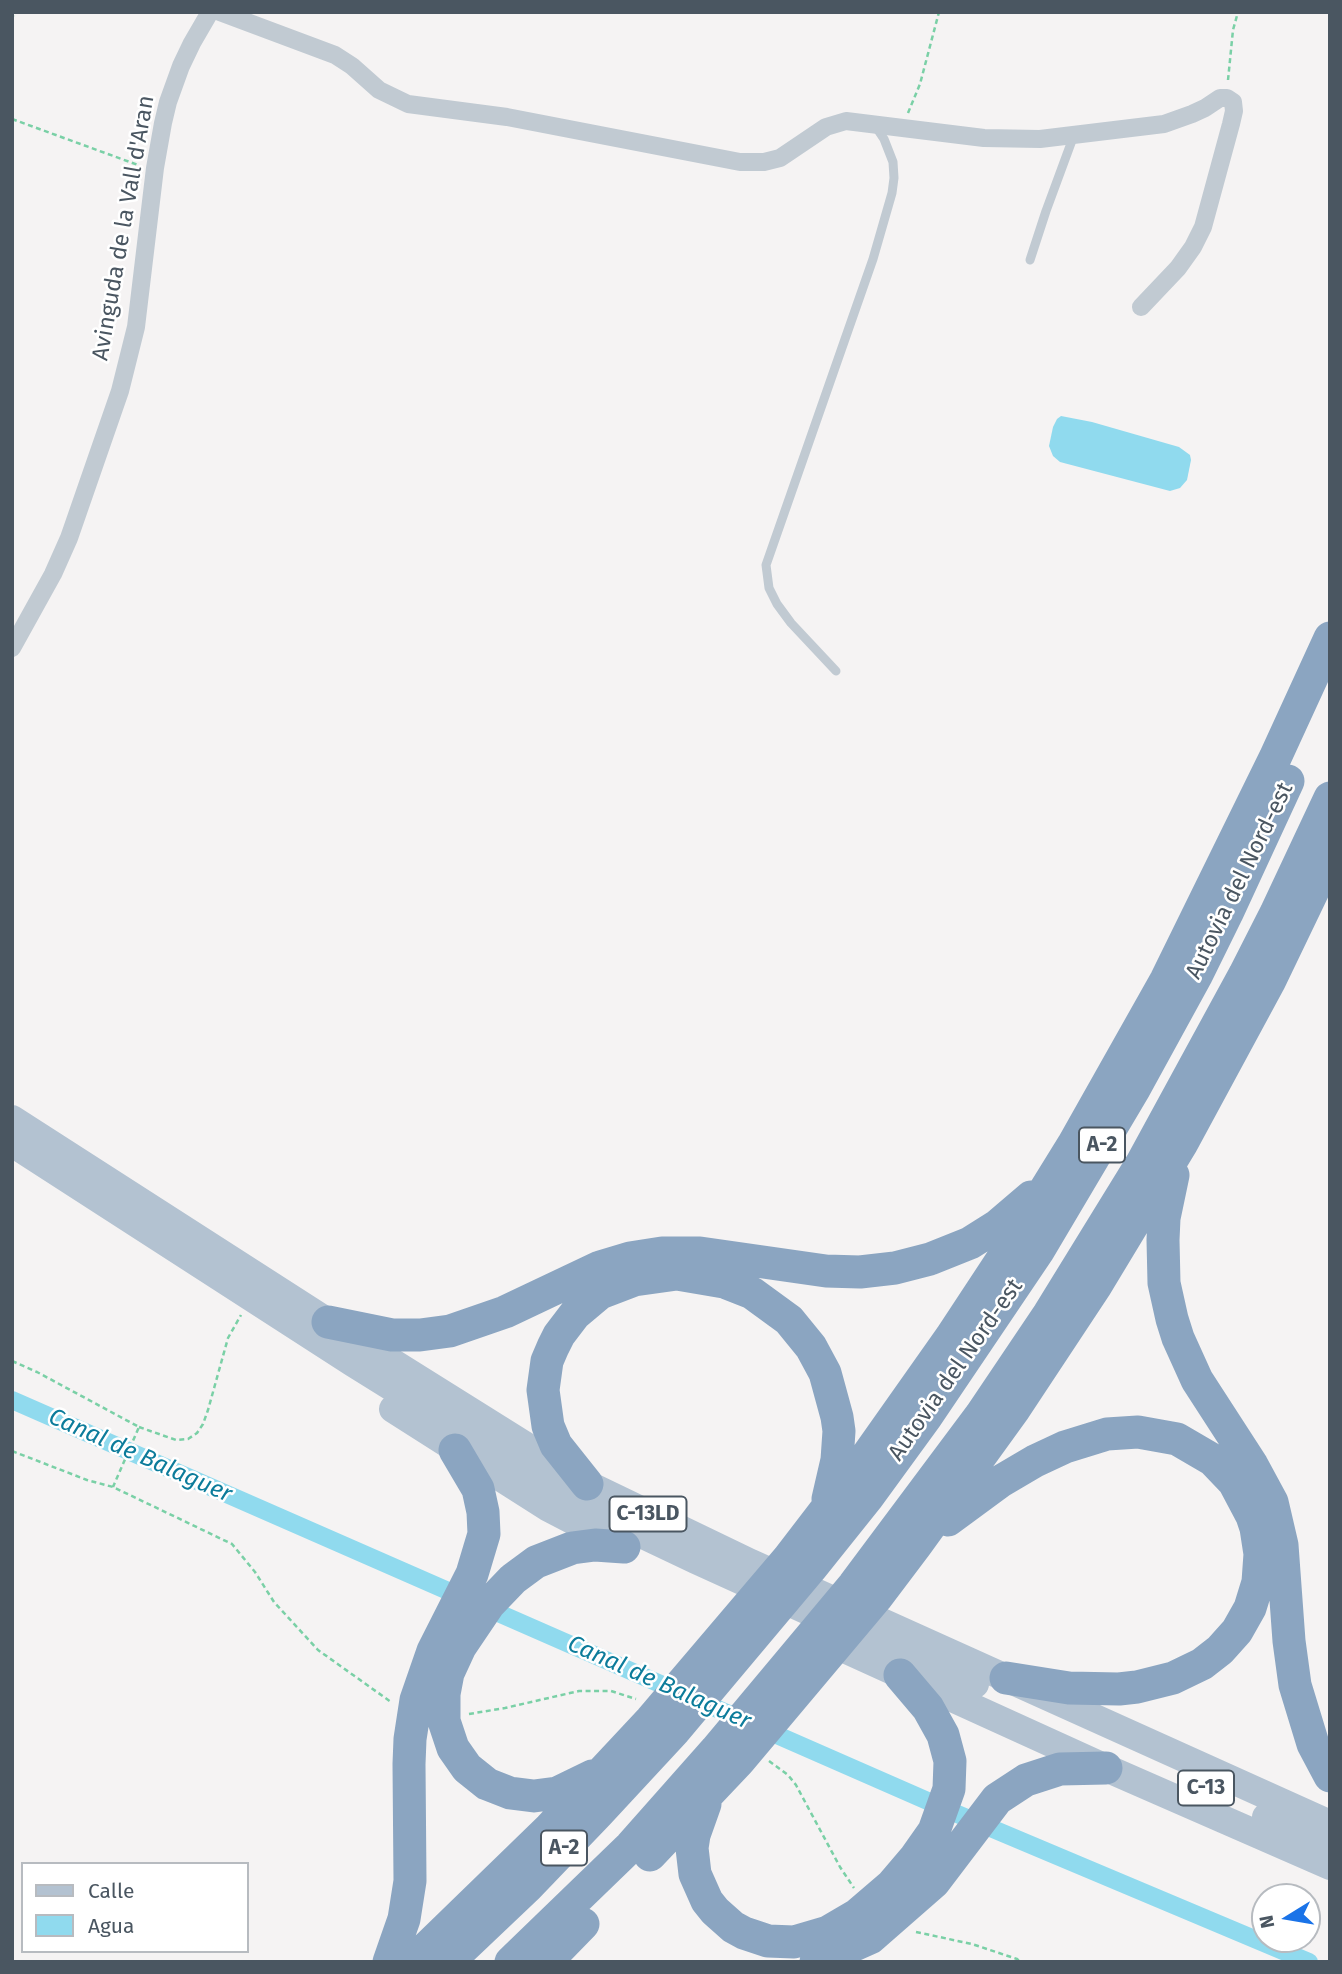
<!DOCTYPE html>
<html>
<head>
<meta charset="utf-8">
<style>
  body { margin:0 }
  #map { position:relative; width:1342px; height:1974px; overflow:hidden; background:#f5f3f3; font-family:"Fira Sans",sans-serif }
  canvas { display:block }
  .frame { position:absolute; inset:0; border:14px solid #4a5661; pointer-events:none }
  .legend { position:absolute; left:21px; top:1862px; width:228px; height:91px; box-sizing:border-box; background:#fff; border:2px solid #b7bbc0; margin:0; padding:9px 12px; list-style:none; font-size:21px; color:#4a5661 }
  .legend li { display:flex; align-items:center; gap:14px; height:35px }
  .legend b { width:35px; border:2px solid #b7bbc0 }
  .north { position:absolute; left:1251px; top:1883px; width:70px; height:70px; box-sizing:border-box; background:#fff; border:2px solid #b7bbc0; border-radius:50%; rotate:259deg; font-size:19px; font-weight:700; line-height:28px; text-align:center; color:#4a5661 }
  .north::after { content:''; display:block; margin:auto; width:24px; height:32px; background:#1a73e8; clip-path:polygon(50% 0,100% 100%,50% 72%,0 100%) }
</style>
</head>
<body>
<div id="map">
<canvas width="1342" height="1974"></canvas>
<div class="frame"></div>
<ul class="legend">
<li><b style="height:9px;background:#b3c2d1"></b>Calle</li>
<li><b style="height:19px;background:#90daee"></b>Agua</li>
</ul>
<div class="north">N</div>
</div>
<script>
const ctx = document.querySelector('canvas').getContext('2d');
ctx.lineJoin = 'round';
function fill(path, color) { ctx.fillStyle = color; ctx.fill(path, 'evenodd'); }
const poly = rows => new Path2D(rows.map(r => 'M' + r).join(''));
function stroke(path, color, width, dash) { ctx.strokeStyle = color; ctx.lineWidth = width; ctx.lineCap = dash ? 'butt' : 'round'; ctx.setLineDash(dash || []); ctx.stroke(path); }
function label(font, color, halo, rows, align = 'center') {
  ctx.font = font + ' "Fira Sans",sans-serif'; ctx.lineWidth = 5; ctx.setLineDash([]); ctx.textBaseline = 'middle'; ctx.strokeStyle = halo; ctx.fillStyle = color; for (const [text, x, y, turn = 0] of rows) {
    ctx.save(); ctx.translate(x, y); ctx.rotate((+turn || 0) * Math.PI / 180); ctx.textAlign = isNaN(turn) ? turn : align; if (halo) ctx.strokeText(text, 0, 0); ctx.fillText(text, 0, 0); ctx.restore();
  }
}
fill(poly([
  [1061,416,1092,422,1179,447,1190,455,1191,460,1187,480,1180,488,1170,491,1060,462,1053,456,1049,446,1053,427,1057,419]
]), '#90daee');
stroke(poly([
  [12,1400,955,1813,1309,1962]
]), '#90daee', 18);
stroke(poly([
  [12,20,14,12],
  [1228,80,1233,30,1238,12],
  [908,113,920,84,939,12],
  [12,119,138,165],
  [12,1361,37,1372,139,1427,113,1487],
  [139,1427,176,1440,188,1439,197,1433,203,1424,208,1410,228,1338,241,1315],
  [12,1451,87,1480,113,1487,232,1544,255,1572,274,1602,318,1650,391,1702],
  [469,1714,505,1708,579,1691,611,1691,636,1699],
  [769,1761,788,1775,796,1785,840,1867,854,1888],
  [916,1932,972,1944,1017,1959,1020,1962]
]), '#7ad0a6', 2.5, [5, 3.5]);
stroke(poly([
  [1030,260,1046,211,1074,135],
  [836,671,791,623,777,604,769,588,766,565,873,259,892,193,894,178,893,162,884,139,876,127]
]), '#c1cad2', 9);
stroke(poly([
  [220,12,335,55,352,66,379,90,408,104,507,117,740,162,764,162,780,158,826,127,846,121,984,138,1040,139,1164,124,1192,114,1205,108,1220,98,1227,98,1233,102,1234,111,1231,124,1203,227,1193,247,1178,268,1141,307],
  [12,648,53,574,69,538,120,391,136,327,155,168,163,123,168,102,181,66,192,43,210,12]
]), '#c1cad2', 18);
stroke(poly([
  [12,1119,328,1322,587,1484,751,1563,1330,1824],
  [12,1143,353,1363,551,1486,637,1532,696,1560,885,1646,975,1684],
  [393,1409,547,1507,622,1546],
  [818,1637,1106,1768,1330,1866],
  [1266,1817,1330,1846]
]), '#b3c2d1', 28);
stroke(poly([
  [1173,1175,1164,1218,1163,1240,1164,1283,1172,1319,1178,1338,1197,1380,1252,1465,1272,1502,1282,1545,1289,1641,1295,1685,1313,1744,1330,1776],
  [328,1322,392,1335,420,1335,450,1331,505,1312,600,1267,630,1258,662,1253,700,1253,826,1271,860,1272,895,1268,930,1259,970,1243,997,1226,1031,1197],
  [587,1484,556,1445,548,1426,543,1390,547,1361,553,1347,559,1335,575,1314,600,1293,634,1280,677,1274,724,1282,752,1293,789,1320,811,1347,825,1373,837,1417,839,1431,837,1460,828,1499],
  [948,1520,1001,1481,1035,1461,1065,1447,1107,1434,1138,1432,1177,1439,1213,1460,1234,1482,1252,1516,1256,1528,1260,1554,1258,1582,1250,1608,1237,1631,1220,1650,1202,1664,1173,1678,1137,1687,1119,1689,1069,1688,1006,1678],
  [592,1776,557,1793,534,1796,510,1793,487,1784,467,1768,453,1748,444,1721,444,1694,448,1673,460,1647,489,1604,513,1579,536,1562,572,1548,595,1545,624,1547],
  [705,1804,694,1835,692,1848,695,1874,707,1901,715,1911,733,1927,744,1933,768,1941,794,1942,828,1932,857,1915,892,1885,915,1858,934,1831,949,1789,950,1761,943,1735,928,1708,900,1675],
  [650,1855,739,1761,876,1598,916,1545,1015,1408,1095,1287,1182,1143,1269,982,1330,855],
  [389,1962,404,1919,410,1881,409,1764,410,1739,416,1700,433,1651,472,1574,484,1534,483,1512,478,1489,455,1450],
  [412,1962,550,1828,651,1720,788,1559,867,1456,951,1337,1005,1255,1073,1145,1166,980,1275,758,1330,638],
  [448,1962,527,1887,598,1813,675,1730,811,1568,867,1498,926,1417,1038,1251,1134,1089,1197,974,1227,913,1288,781],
  [511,1962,631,1846,716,1750,854,1585,981,1415,1049,1314,1142,1163,1245,974,1276,913,1330,798],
  [546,1962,583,1924],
  [816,1962,870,1938,934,1882,997,1799,1026,1780,1060,1769,1106,1768]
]), '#8ba5c1', 33);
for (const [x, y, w] of [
  [1102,1145,46],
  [648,1514,77],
  [1206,1788,56],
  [564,1848,46]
]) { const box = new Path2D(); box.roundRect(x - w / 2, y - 17.5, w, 35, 5); ctx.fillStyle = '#fff'; ctx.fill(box); stroke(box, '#4a5661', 2); }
label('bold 21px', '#4a5661', null, [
  ["A-2",1102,1145],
  ["C-13LD",648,1514],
  ["C-13",1206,1788],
  ["A-2",564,1848]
]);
label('23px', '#4a5661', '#fff', [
  ["Avinguda de la Vall d'Aran",124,228,-80],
  ["Autovia del Nord-est",1240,881,-64],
  ["Autovia del Nord-est",956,1370,-55]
]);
label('italic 24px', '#0c7c9b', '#fff', [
  ["Canal de Balaguer",140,1456,24],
  ["Canal de Balaguer",659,1683,24]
]);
</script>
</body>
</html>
